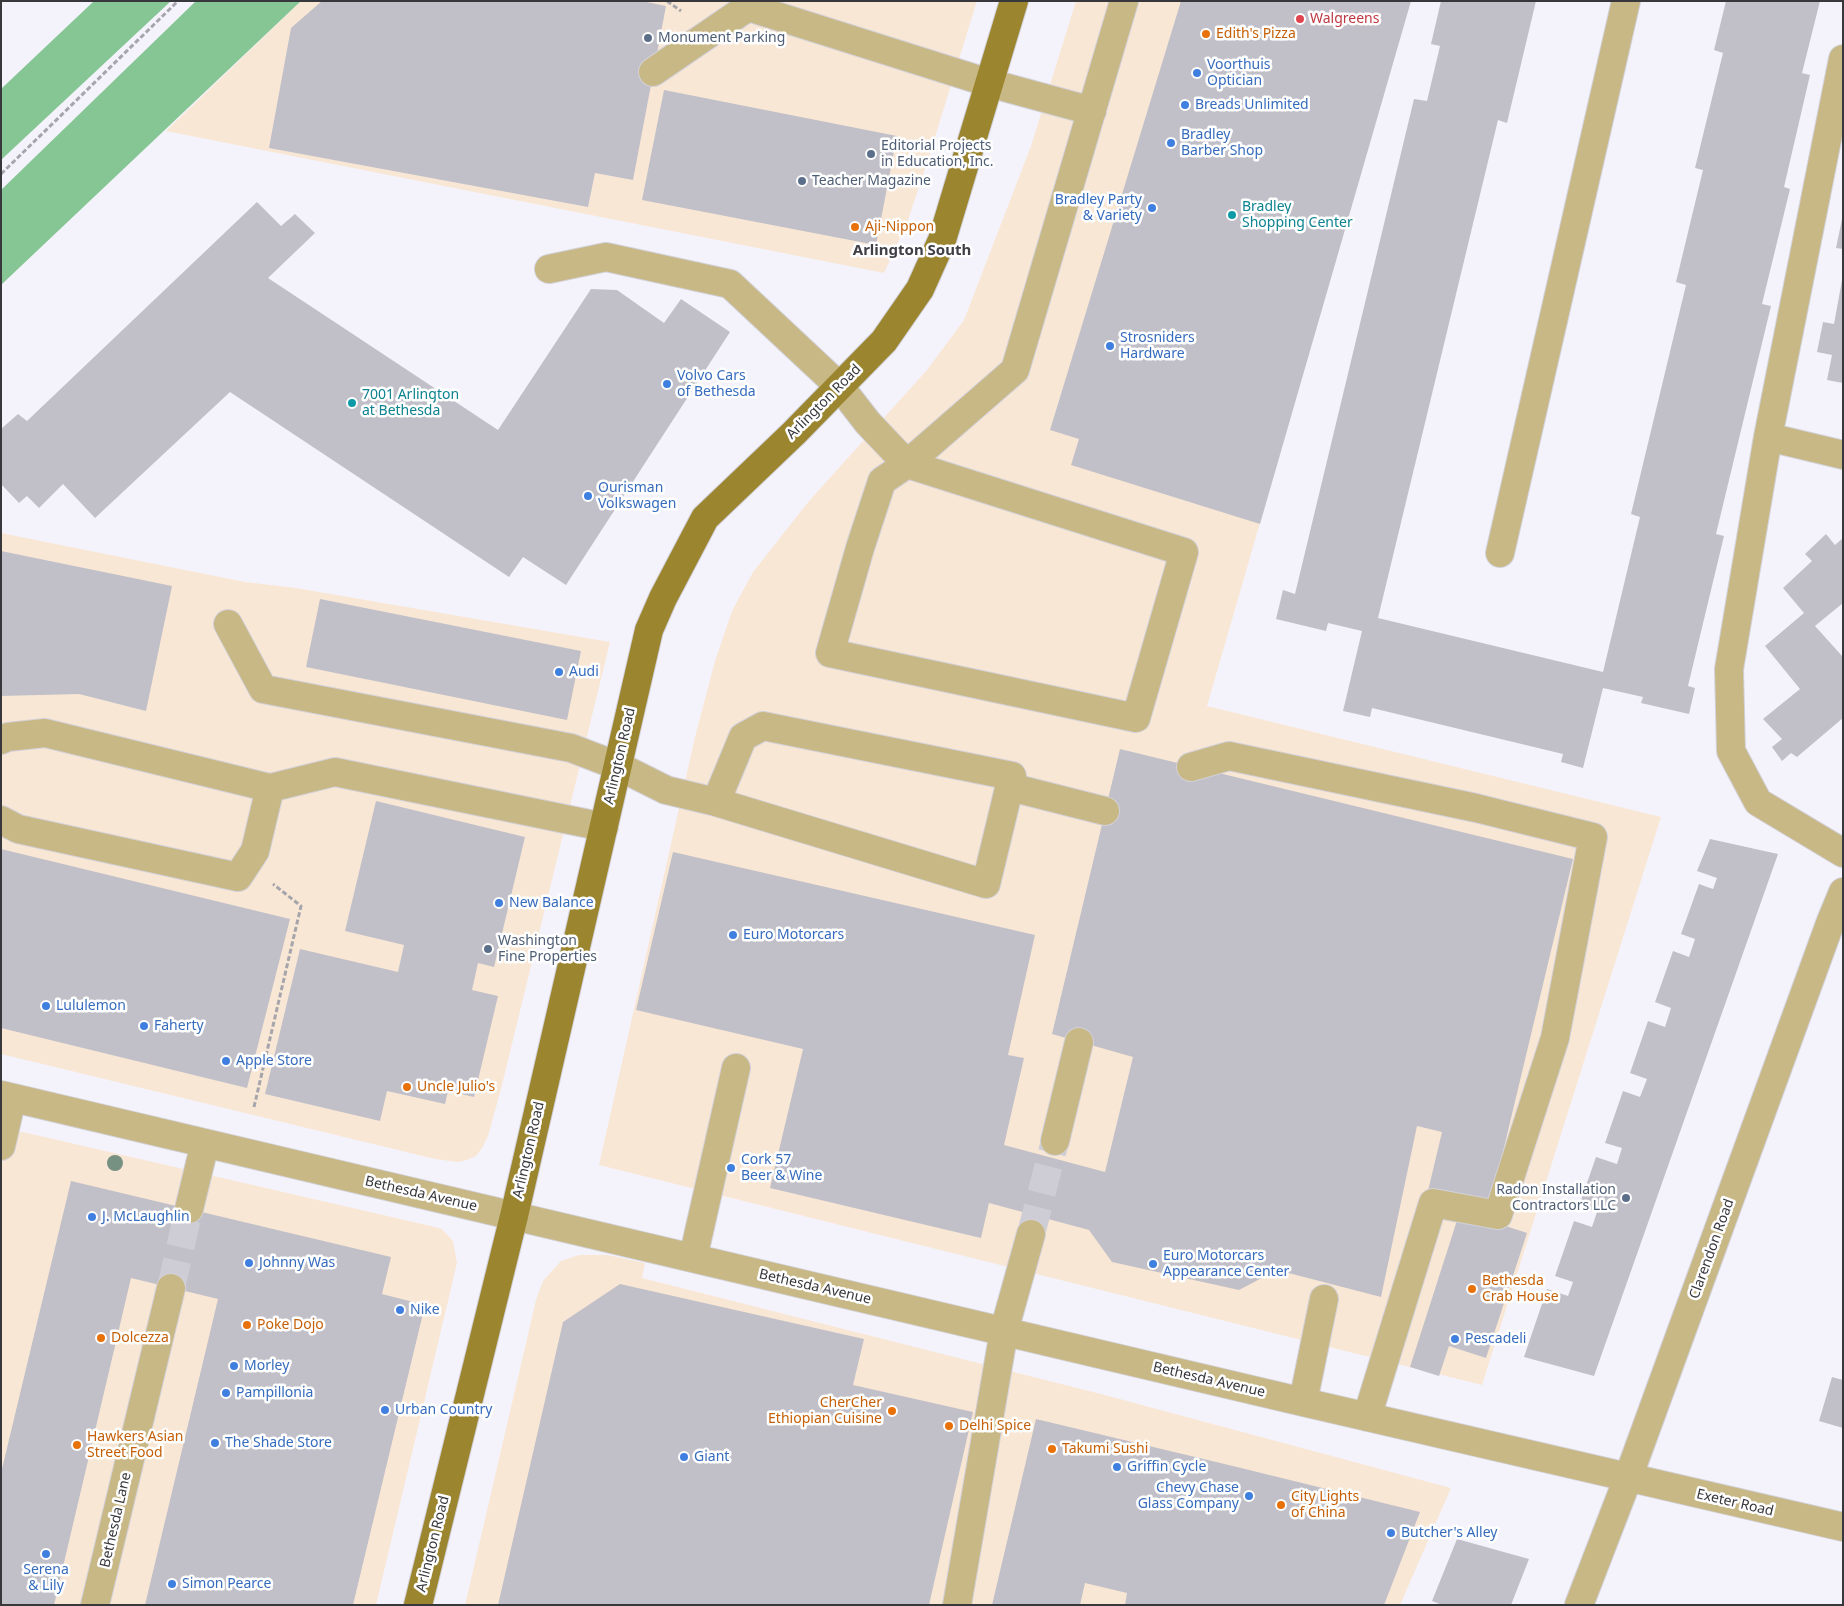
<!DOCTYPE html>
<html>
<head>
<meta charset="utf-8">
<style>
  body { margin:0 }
  #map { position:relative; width:1844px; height:1606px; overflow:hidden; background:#f4f3fc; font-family:"Noto Sans",sans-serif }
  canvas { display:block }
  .frame { position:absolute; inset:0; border:2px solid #38373b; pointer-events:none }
</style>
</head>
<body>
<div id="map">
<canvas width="1844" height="1606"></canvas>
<div class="frame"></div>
</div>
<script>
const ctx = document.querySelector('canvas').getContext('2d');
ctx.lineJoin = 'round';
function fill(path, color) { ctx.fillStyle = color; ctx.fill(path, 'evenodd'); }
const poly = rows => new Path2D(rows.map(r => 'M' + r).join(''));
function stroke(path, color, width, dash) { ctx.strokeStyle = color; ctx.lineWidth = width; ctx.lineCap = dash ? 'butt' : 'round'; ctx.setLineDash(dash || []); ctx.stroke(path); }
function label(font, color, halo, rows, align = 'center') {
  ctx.font = font + ' "Noto Sans",sans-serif'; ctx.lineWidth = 5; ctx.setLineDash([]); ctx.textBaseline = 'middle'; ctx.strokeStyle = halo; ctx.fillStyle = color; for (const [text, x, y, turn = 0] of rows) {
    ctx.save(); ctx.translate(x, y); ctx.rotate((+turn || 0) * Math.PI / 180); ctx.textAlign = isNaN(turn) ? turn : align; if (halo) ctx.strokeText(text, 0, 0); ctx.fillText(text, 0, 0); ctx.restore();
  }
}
fill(poly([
  [301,1,977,1,927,163,907,223,884,273,166,131],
  [1076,1,1411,1,1207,706,1661,817,1482,1385,599,1165,695,737,715,661,732,611,753,572,809,501,927,370,964,320,1031,146],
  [1,533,245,582,296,588,610,642,501,1089,488,1136,482,1148,476,1156,467,1160,458,1162,435,1159,1,1054],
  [1,1127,431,1226,442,1229,453,1241,457,1263,376,1605,1,1605],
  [579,1255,608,1255,645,1263,642,1278,1101,1394,1451,1488,1400,1605,465,1605,536,1300,543,1281,561,1261]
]), '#f9e7d6');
fill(poly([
  [94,1,171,1,1,160,1,89],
  [196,1,301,1,1,285,1,190]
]), '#86c694');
fill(poly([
  [322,1,642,1,666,6,633,180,595,173,588,207,269,148,291,28],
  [1181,1,1411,1,1260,524,1071,465,1079,439,1050,430],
  [1441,1,1536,1,1507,123,1498,120,1378,618,1603,672,1640,517,1631,514,1686,285,1676,282,1703,170,1695,168,1723,53,1714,50,1726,1,1820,1,1802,73,1810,75,1784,187,1790,189,1762,304,1771,306,1716,534,1724,536,1688,686,1695,688,1689,714,1641,703,1643,697,1603,688,1583,768,1561,762,1563,754,1372,708,1370,717,1343,711,1362,631,1328,623,1326,631,1276,619,1283,590,1295,594,1414,99,1427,101,1440,46,1431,44],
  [664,90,897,136,876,245,642,200],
  [257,202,281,226,295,214,315,233,268,278,498,430,591,289,617,290,664,323,681,299,730,332,566,585,523,557,509,577,230,392,95,518,63,484,39,508,27,496,19,503,1,484,1,429,18,414,27,421],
  [1842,219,1843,219,1843,249,1836,248],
  [1842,280,1843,280,1843,383,1827,380,1832,355,1817,352,1823,322,1834,324],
  [1826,534,1835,545,1843,538,1843,603,1815,626,1843,657,1843,718,1797,757,1791,753,1782,761,1772,747,1782,739,1763,719,1800,689,1765,646,1804,613,1783,588,1812,561,1805,554],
  [1,551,172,586,146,711,79,694,1,696],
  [320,599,581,651,567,720,306,667],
  [1120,749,1573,859,1490,1206,1428,1191,1442,1132,1417,1126,1381,1297,1277,1270,1239,1290,1112,1262,1089,1230,989,1203,981,1238,770,1188,803,1049,636,1010,673,852,1035,935,1008,1055,1024,1058,1004,1145,1105,1172,1133,1057,1052,1034],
  [376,801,525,837,494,967,478,963,472,990,498,996,474,1097,448,1091,445,1104,387,1091,380,1121,265,1094,300,949,398,972,404,945,345,931],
  [1710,839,1778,854,1594,1376,1524,1357,1547,1289,1568,1296,1573,1282,1555,1276,1574,1221,1592,1227,1597,1212,1579,1206,1596,1157,1617,1164,1622,1148,1605,1143,1623,1091,1640,1097,1647,1079,1630,1073,1648,1021,1665,1027,1671,1008,1655,1002,1673,951,1689,957,1695,939,1681,934,1699,884,1713,889,1717,878,1697,871],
  [1,849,290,919,247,1088,1,1028],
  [71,1181,391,1257,382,1294,425,1305,353,1605,145,1605,218,1299,131,1278,54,1605,1,1605,1,1473],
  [1460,1211,1527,1233,1486,1358,1449,1346,1439,1376,1410,1367],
  [620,1284,864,1339,853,1385,973,1412,929,1605,498,1605,563,1322],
  [1832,1377,1843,1380,1843,1428,1819,1421],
  [1036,1419,1237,1467,1420,1512,1384,1605,1125,1605,1127,1593,1085,1583,1080,1605,992,1605],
  [1457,1539,1529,1559,1511,1605,1442,1605,1432,1601]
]), '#c1c0c8');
stroke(poly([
  [1031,1234,1055,1141],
  [171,1288,189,1209]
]), '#cecdd5', 28, [28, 14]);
const minor = poly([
  [748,7,989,83,1092,111],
  [1843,59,1768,437,1843,455],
  [653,72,748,7,750,1],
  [549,269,606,257,730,284,840,387,868,423,907,464,1015,370,1124,1],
  [1768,437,1729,669,1731,751,1758,802,1843,853],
  [907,464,1184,552,1136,718,830,653,860,548,882,481,907,464],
  [1500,553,1626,1],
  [228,624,263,689,571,748,618,766,666,790,716,802],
  [763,726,1012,776,986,884,716,802,743,737,763,726],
  [1,740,8,737,45,733,270,788,335,772,604,827],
  [1191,767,1229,756,1476,808,1593,837,1555,1038,1498,1215,1433,1203,1367,1417],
  [1010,787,1105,811],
  [1,820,18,829,238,877,255,851,270,788],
  [1,1095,1303,1402,1843,1527],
  [1055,1141,1079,1042],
  [1,1146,12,1098],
  [189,1209,205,1143],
  [693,1258,736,1068],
  [1303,1402,1324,1299],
  [95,1605,171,1288],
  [957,1605,1004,1331,1031,1234],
  [1579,1605,1628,1478,1831,921,1843,892]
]);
const major = poly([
  [418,1605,514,1216,649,630,663,598,705,518,794,433,884,341,920,289,942,240,1014,1]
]);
stroke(minor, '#d2d1d9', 30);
stroke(major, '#d2d1d9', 30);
stroke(poly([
  [667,1,681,11],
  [1,174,178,1],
  [254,1107,301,906,273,884]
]), '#a6a5ac', 3, [5, 2.5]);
stroke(minor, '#c8b885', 28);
stroke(major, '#9c852f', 28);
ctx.fillStyle = '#769082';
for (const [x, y] of [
  [115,1163]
]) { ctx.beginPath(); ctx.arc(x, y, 8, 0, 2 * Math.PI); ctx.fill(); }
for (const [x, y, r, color] of [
  [1300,19,5,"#e0444e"],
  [1206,34,5,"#e8710a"],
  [648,38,5,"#5c6f8a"],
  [1197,73,5,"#3f7fe0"],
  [1185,105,5,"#3f7fe0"],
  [1171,143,5,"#3f7fe0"],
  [871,154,5,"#5c6f8a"],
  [802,181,5,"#5c6f8a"],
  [1152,208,5,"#3f7fe0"],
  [1232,215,5,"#0f9aa8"],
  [855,227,5,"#e8710a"],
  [1110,346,5,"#3f7fe0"],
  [667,384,5,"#3f7fe0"],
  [352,403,5,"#0f9aa8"],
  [588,496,5,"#3f7fe0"],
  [559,672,5,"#3f7fe0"],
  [499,903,5,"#3f7fe0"],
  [733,935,5,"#3f7fe0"],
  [488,949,5,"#5c6f8a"],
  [46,1006,5,"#3f7fe0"],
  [144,1026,5,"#3f7fe0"],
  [226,1061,5,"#3f7fe0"],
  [407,1087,5,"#e8710a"],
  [731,1168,5,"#3f7fe0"],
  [1626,1198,5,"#5c6f8a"],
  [92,1217,5,"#3f7fe0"],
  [249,1263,5,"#3f7fe0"],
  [1153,1264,5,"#3f7fe0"],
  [1472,1289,5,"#e8710a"],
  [400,1310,5,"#3f7fe0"],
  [247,1325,5,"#e8710a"],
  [101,1338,5,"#e8710a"],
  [1455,1339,5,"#3f7fe0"],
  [234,1366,5,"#3f7fe0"],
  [226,1393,5,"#3f7fe0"],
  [385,1410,5,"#3f7fe0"],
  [892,1411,5,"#e8710a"],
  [949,1426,5,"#e8710a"],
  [215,1443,5,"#3f7fe0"],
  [77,1445,5,"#e8710a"],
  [1052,1449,5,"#e8710a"],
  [684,1457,5,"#3f7fe0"],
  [1117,1467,5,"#3f7fe0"],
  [1249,1496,5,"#3f7fe0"],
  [1281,1505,5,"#e8710a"],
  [1391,1533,5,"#3f7fe0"],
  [46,1554,5,"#3f7fe0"],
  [172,1584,5,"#3f7fe0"]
]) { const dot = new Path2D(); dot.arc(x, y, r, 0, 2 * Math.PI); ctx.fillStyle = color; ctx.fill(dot); stroke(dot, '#fff', 2); }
label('14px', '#be3a42', '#fff', [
  ["Walgreens",1310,19]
], 'left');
label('14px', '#c56008', '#fff', [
  ["Edith's Pizza",1216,34],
  ["Aji-Nippon",865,227],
  ["Uncle Julio's",417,1087],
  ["Bethesda",1482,1281],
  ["Crab House",1482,1297],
  ["Poke Dojo",257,1325],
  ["Dolcezza",111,1338],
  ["CherCher",882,1403,"right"],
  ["Ethiopian Cuisine",882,1419,"right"],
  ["Delhi Spice",959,1426],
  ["Hawkers Asian",87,1437],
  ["Street Food",87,1453],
  ["Takumi Sushi",1062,1449],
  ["City Lights",1291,1497],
  ["of China",1291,1513]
], 'left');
label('14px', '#4e5e75', '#fff', [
  ["Monument Parking",658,38],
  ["Editorial Projects",881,146],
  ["in Education, Inc.",881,162],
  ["Teacher Magazine",812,181],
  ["Washington",498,941],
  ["Fine Properties",498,957],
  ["Radon Installation",1616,1190,"right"],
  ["Contractors LLC",1616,1206,"right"]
], 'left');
label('14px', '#366cbe', '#fff', [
  ["Voorthuis",1207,65],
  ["Optician",1207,81],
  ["Breads Unlimited",1195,105],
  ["Bradley",1181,135],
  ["Barber Shop",1181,151],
  ["Bradley Party",1142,200,"right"],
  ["& Variety",1142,216,"right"],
  ["Strosniders",1120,338],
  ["Hardware",1120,354],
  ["Volvo Cars",677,376],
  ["of Bethesda",677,392],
  ["Ourisman",598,488],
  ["Volkswagen",598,504],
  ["Audi",569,672],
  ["New Balance",509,903],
  ["Euro Motorcars",743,935],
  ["Lululemon",56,1006],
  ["Faherty",154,1026],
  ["Apple Store",236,1061],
  ["Cork 57",741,1160],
  ["Beer & Wine",741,1176],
  ["J. McLaughlin",102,1217],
  ["Euro Motorcars",1163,1256],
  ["Appearance Center",1163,1272],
  ["Johnny Was",259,1263],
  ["Nike",410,1310],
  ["Pescadeli",1465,1339],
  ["Morley",244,1366],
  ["Pampillonia",236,1393],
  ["Urban Country",395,1410],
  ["The Shade Store",225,1443],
  ["Giant",694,1457],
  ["Griffin Cycle",1127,1467],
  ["Chevy Chase",1239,1488,"right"],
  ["Glass Company",1239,1504,"right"],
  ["Butcher's Alley",1401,1533],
  ["Serena",46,1570,"center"],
  ["& Lily",46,1586,"center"],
  ["Simon Pearce",182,1584]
], 'left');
label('14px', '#0d838f', '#fff', [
  ["Bradley",1242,207],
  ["Shopping Center",1242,223],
  ["7001 Arlington",362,395],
  ["at Bethesda",362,411]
], 'left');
label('14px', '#38373b', '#fff', [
  ["Arlington Road",824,402,-45],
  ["Arlington Road",620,756,-77],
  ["Arlington Road",529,1150,-77],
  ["Bethesda Avenue",421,1194,13],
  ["Clarendon Road",1712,1249,-70],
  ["Bethesda Avenue",815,1287,13],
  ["Bethesda Avenue",1209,1380,13],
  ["Exeter Road",1735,1503,13],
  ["Bethesda Lane",116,1520,-77],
  ["Arlington Road",433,1544,-76]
]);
label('bold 15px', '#403f46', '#fff', [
  ["Arlington South",912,251]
]);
</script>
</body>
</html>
